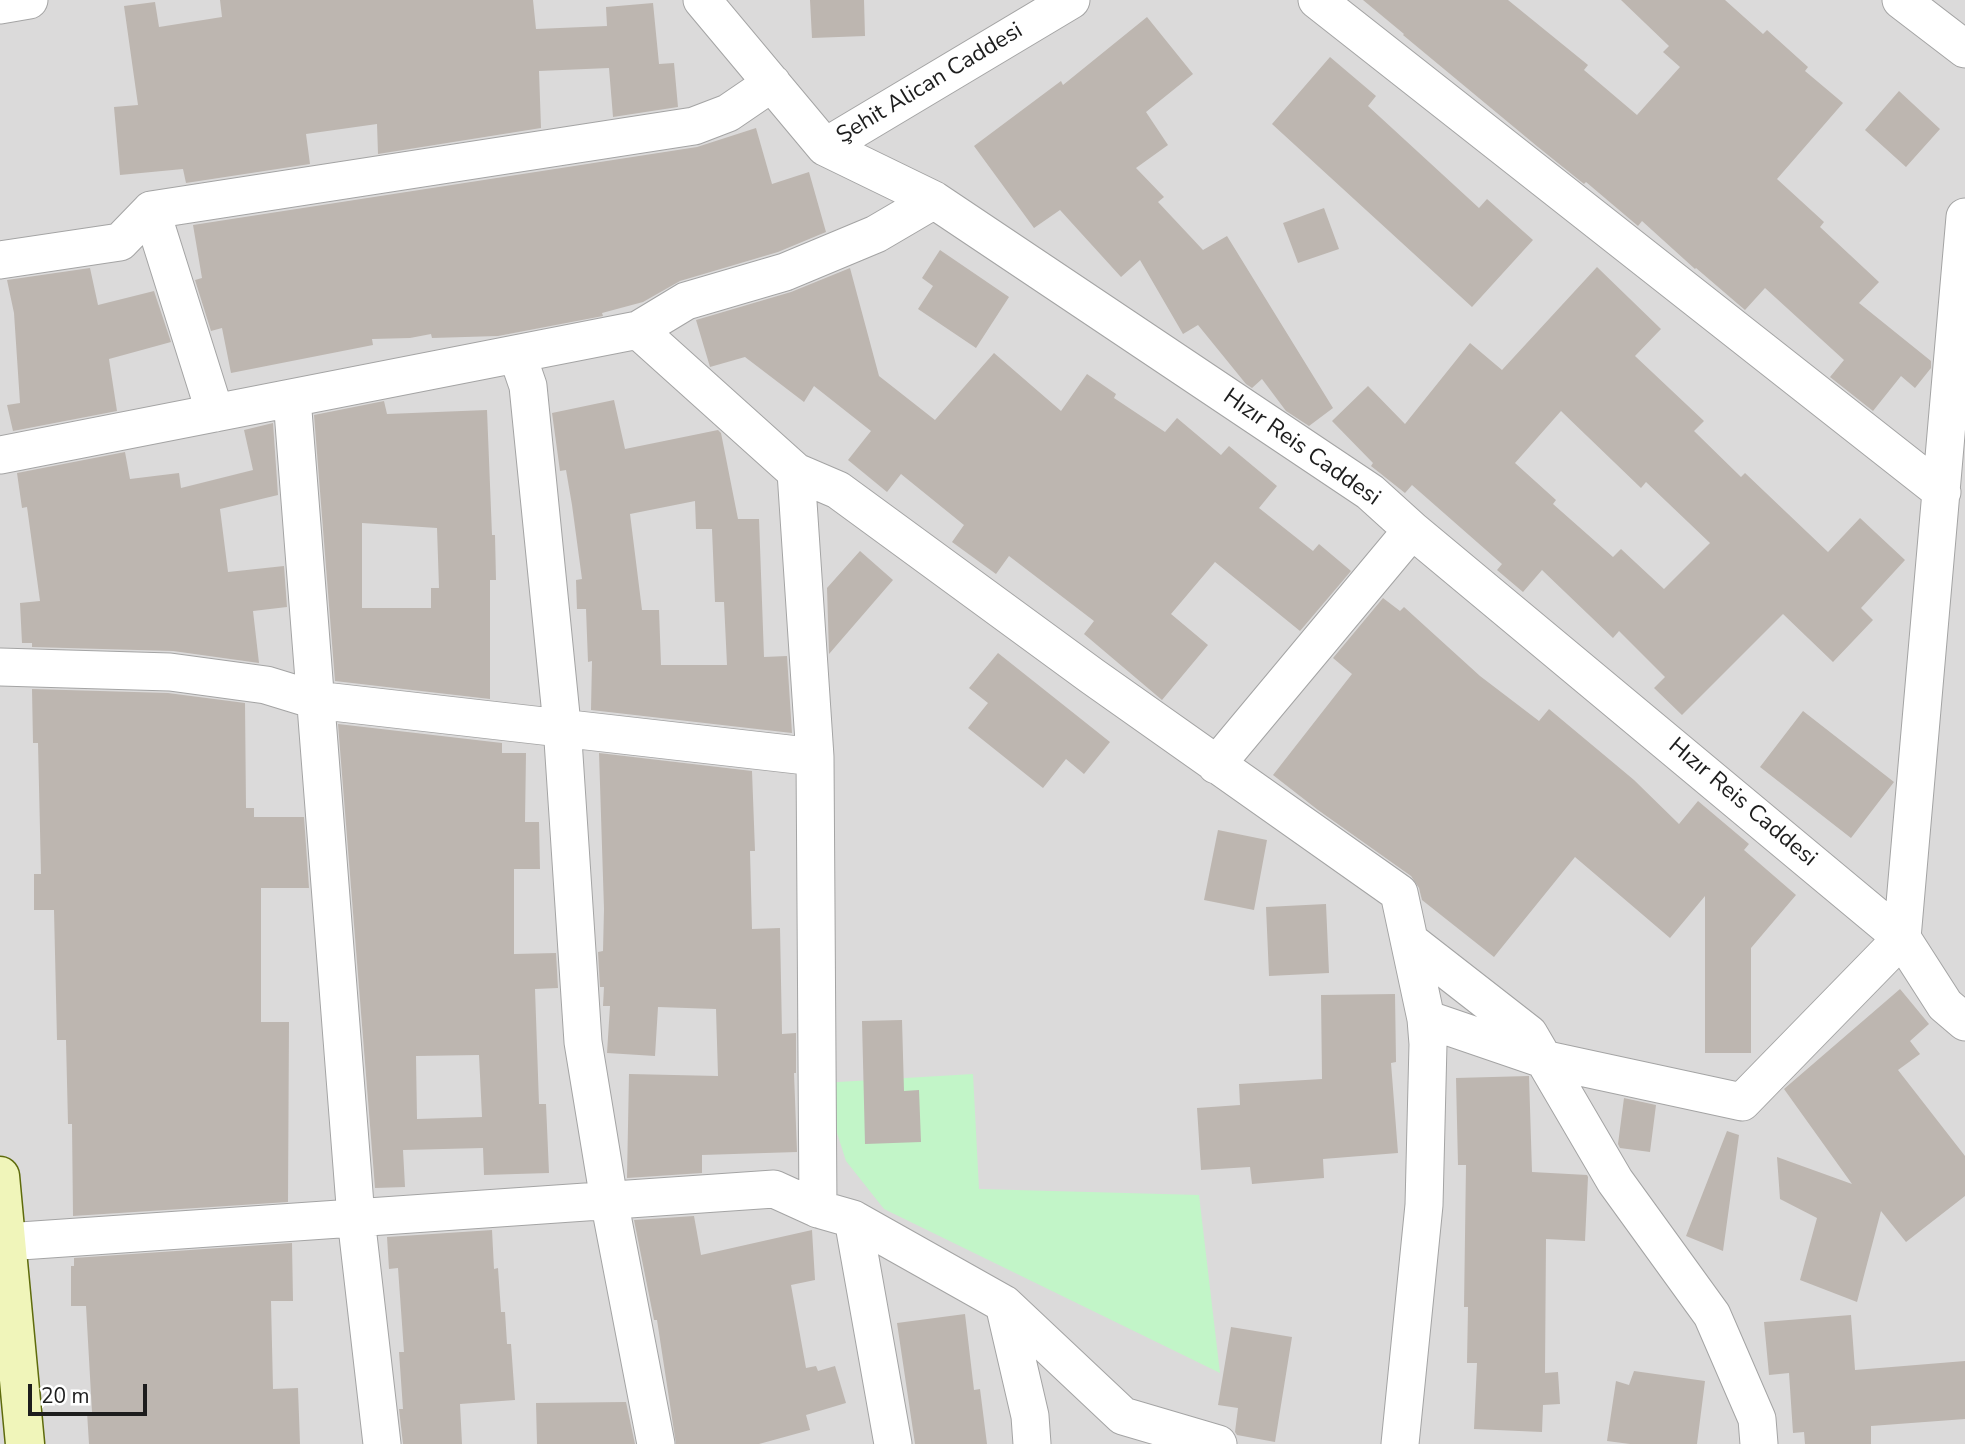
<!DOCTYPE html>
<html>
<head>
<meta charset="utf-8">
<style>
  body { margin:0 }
  #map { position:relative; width:1965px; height:1444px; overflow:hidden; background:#edeae3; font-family:"Nunito Sans",sans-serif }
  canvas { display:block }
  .scale { position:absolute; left:28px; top:1384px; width:119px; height:32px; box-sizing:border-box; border:4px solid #1d1d1d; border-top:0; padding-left:9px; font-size:21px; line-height:24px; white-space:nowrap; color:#1d1d1d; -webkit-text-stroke:5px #fff; paint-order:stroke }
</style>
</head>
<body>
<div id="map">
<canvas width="1965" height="1444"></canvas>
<div class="scale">20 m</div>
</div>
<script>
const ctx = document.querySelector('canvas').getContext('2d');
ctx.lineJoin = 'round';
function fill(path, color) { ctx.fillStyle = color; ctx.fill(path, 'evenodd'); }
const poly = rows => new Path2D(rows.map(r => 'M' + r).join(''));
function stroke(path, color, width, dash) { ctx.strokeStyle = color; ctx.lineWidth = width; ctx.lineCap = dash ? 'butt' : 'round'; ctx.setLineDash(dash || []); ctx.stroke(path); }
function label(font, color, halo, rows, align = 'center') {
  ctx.font = font + ' "Nunito Sans",sans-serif'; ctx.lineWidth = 5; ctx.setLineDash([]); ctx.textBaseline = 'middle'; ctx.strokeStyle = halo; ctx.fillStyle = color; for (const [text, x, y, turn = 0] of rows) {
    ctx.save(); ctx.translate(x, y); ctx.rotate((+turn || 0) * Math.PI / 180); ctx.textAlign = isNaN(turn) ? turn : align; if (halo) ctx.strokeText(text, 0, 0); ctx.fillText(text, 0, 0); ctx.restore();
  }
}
fill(poly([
  [0,0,1965,0,1965,1444,0,1444]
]), '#dbdada');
fill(poly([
  [973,1074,979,1189,1199,1195,1220,1373,884,1209,846,1161,821,1083]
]), '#c2f5c8');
fill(poly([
  [220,0,533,0,536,29,607,26,606,7,653,3,659,64,674,63,678,107,613,117,609,68,539,71,541,128,378,154,377,124,306,134,310,164,186,183,183,169,120,175,114,107,138,105,124,6,155,2,159,27,222,17],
  [810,0,864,0,865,36,812,38],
  [1363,0,1508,0,1588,65,1584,70,1637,115,1680,67,1663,52,1669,46,1621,0,1725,0,1763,34,1767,30,1808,67,1805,71,1843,103,1777,179,1824,222,1820,227,1879,282,1859,303,1931,361,1931,368,1915,388,1901,376,1873,411,1830,377,1844,360,1765,288,1745,310,1696,268,1695,269,1642,221,1638,226,1586,182,1584,184,1538,147,1403,35,1404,34],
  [1147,17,1193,74,1146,112,1168,145,1136,168,1164,197,1158,202,1203,250,1227,236,1333,408,1309,426,1286,411,1262,379,1252,388,1246,384,1198,325,1183,334,1140,260,1121,277,1060,210,1034,228,974,146,1061,81,1063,85],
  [1330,57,1376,96,1368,106,1479,208,1487,199,1533,240,1472,307,1272,124],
  [1899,91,1940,129,1906,167,1865,130],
  [756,128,772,184,809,172,826,232,778,252,680,281,643,302,602,313,603,316,498,336,432,338,431,334,410,338,372,339,373,345,231,373,222,328,211,331,195,280,202,278,193,225,697,147],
  [1324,208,1339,249,1298,263,1283,223],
  [940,250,1009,297,976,348,918,309,933,286,922,278],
  [1597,267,1661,329,1635,356,1704,421,1694,431,1741,477,1745,473,1828,552,1860,518,1905,560,1861,608,1873,620,1833,662,1783,614,1682,715,1654,688,1665,677,1619,631,1613,638,1542,570,1523,592,1497,570,1502,564,1412,485,1405,493,1371,466,1373,463,1332,421,1368,386,1405,424,1470,343,1502,370],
  [1561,411,1641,488,1646,482,1710,543,1664,589,1621,549,1613,557,1553,504,1556,500,1515,463],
  [90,268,98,305,154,291,171,342,109,359,117,411,13,431,7,405,20,403,14,313,7,280],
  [850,268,879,376,935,420,994,353,1061,411,1087,374,1116,394,1114,398,1165,432,1177,418,1221,455,1229,446,1277,486,1259,508,1313,551,1319,544,1351,571,1300,631,1215,562,1171,614,1208,645,1162,700,1084,634,1094,621,1009,556,996,574,952,542,964,525,901,474,887,492,848,460,871,431,814,386,804,402,745,357,710,367,696,320,791,292],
  [614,400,625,449,718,430,721,433,738,519,759,519,764,657,787,656,792,733,591,710,592,661,588,662,586,609,577,609,576,580,582,579,572,505,566,470,560,471,552,413],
  [695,501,696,529,712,529,715,602,724,602,727,665,661,665,659,610,642,610,630,514],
  [384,401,387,414,487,410,492,535,495,535,496,580,490,580,490,699,335,681,314,415],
  [362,523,437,528,439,588,431,588,431,608,362,608],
  [273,423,278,495,220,509,228,572,284,566,287,607,253,611,259,663,173,651,32,647,32,643,22,643,20,603,40,601,27,507,22,508,17,473,125,452,130,479,179,473,181,488,253,470,244,430],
  [860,551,893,580,829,654,827,588],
  [1383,598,1400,611,1404,607,1480,676,1539,721,1549,709,1634,780,1679,824,1698,801,1749,844,1744,850,1796,895,1751,948,1751,1053,1705,1053,1705,896,1670,938,1575,857,1494,957,1422,900,1419,888,1411,876,1318,810,1273,775,1352,674,1333,658],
  [998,653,1110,742,1084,774,1066,759,1043,788,968,728,988,703,969,688],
  [32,689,168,693,245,703,246,808,254,808,254,817,304,817,309,888,261,888,261,1022,289,1022,288,1202,73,1216,72,1124,68,1124,66,1040,57,1040,54,910,34,910,34,874,41,874,38,743,33,743],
  [1803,711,1894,782,1851,838,1760,767],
  [338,724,502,743,502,753,526,753,525,822,539,822,540,869,514,869,514,954,556,953,558,988,535,989,539,1104,546,1104,549,1173,484,1175,483,1148,403,1150,405,1187,375,1188],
  [479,1055,482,1117,417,1119,416,1056],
  [599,753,752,771,755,851,750,851,752,929,780,928,782,1034,796,1033,796,1073,794,1073,797,1152,702,1155,702,1173,627,1178,629,1074,718,1076,716,1009,658,1007,655,1056,607,1053,610,1006,603,1006,604,987,600,987,598,952,603,951,604,909],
  [1218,830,1267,840,1254,910,1204,900],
  [1326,904,1329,973,1269,976,1266,907],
  [1900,989,1929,1024,1910,1041,1920,1054,1898,1070,1965,1156,1965,1196,1906,1242,1881,1211,1857,1302,1800,1280,1817,1218,1780,1199,1777,1157,1852,1184,1784,1089],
  [1395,994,1396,1062,1391,1063,1398,1153,1323,1159,1324,1178,1252,1184,1250,1167,1201,1170,1197,1108,1240,1105,1239,1084,1322,1079,1321,995],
  [902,1020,904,1091,919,1090,921,1142,865,1144,862,1021],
  [1529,1076,1532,1172,1587,1175,1588,1177,1585,1241,1546,1239,1545,1373,1558,1372,1560,1404,1543,1405,1542,1432,1474,1429,1477,1363,1467,1363,1468,1307,1464,1307,1466,1165,1458,1165,1456,1078],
  [1624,1098,1656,1105,1650,1152,1620,1148,1618,1144],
  [1727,1131,1739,1135,1723,1251,1686,1236],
  [694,1216,701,1255,812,1230,815,1280,791,1285,806,1368,816,1366,818,1371,835,1366,846,1403,806,1415,810,1430,759,1444,676,1444,657,1320,654,1320,634,1220],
  [492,1230,494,1269,498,1268,501,1312,505,1312,507,1344,511,1344,515,1400,460,1404,462,1444,403,1444,399,1409,403,1409,399,1352,404,1352,398,1268,389,1269,387,1237],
  [292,1243,293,1301,271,1301,273,1389,298,1388,300,1444,89,1444,87,1412,92,1412,86,1306,71,1306,71,1266,74,1266,74,1258],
  [965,1314,974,1390,980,1389,987,1444,915,1444,897,1323],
  [1851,1315,1855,1370,1965,1361,1965,1419,1871,1426,1871,1444,1805,1444,1804,1432,1793,1433,1789,1373,1769,1375,1764,1322],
  [1231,1327,1292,1337,1275,1442,1237,1435,1235,1432,1238,1408,1218,1405],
  [1634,1371,1705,1381,1697,1444,1630,1444,1607,1441,1616,1381,1629,1385],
  [626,1402,635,1444,537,1444,536,1403]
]), '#bdb6b0');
const street = poly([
  [702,0,825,147,934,200,1370,492,1412,530,1902,938,1945,1005,1965,1022],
  [1317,0,1942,492],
  [1901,0,1965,49],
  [0,5,29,0],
  [825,147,1071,0],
  [151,210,215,413],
  [0,260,120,242,151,210,694,126,728,113,772,83],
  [638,330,796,472,838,490,1092,676,1399,893,1426,1019,1428,1044,1424,1205,1400,1444],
  [517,354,528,386,562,725,583,1042,609,1200,656,1444],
  [292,398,356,1218,382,1444],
  [0,455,638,330,686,301,785,272,876,234,934,200],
  [796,472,815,757,818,1209],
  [0,667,170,672,266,685,315,700,815,757],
  [1216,765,1412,530],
  [1411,942,1529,1034,1615,1181,1712,1315,1757,1419,1759,1444],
  [1426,1019,1543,1059,1742,1102,1902,938,1965,217],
  [853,1219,893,1444],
  [6,1242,774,1189,818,1209,853,1219,1004,1304,1123,1416,1218,1444],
  [1004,1304,1030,1416,1032,1444]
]);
const secondary = poly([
  [0,1176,25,1444]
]);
stroke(street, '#a4a4a4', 39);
stroke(secondary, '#5e6b0c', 41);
stroke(street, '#fff', 37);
stroke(secondary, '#f0f5ba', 38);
label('23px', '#1d1d1d', '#fff', [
  ["Şehit Alican Caddesi",930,84,-31],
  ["Hızır Reis Caddesi",1301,448,35],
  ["Hızır Reis Caddesi",1742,803,40]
]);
</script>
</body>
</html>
